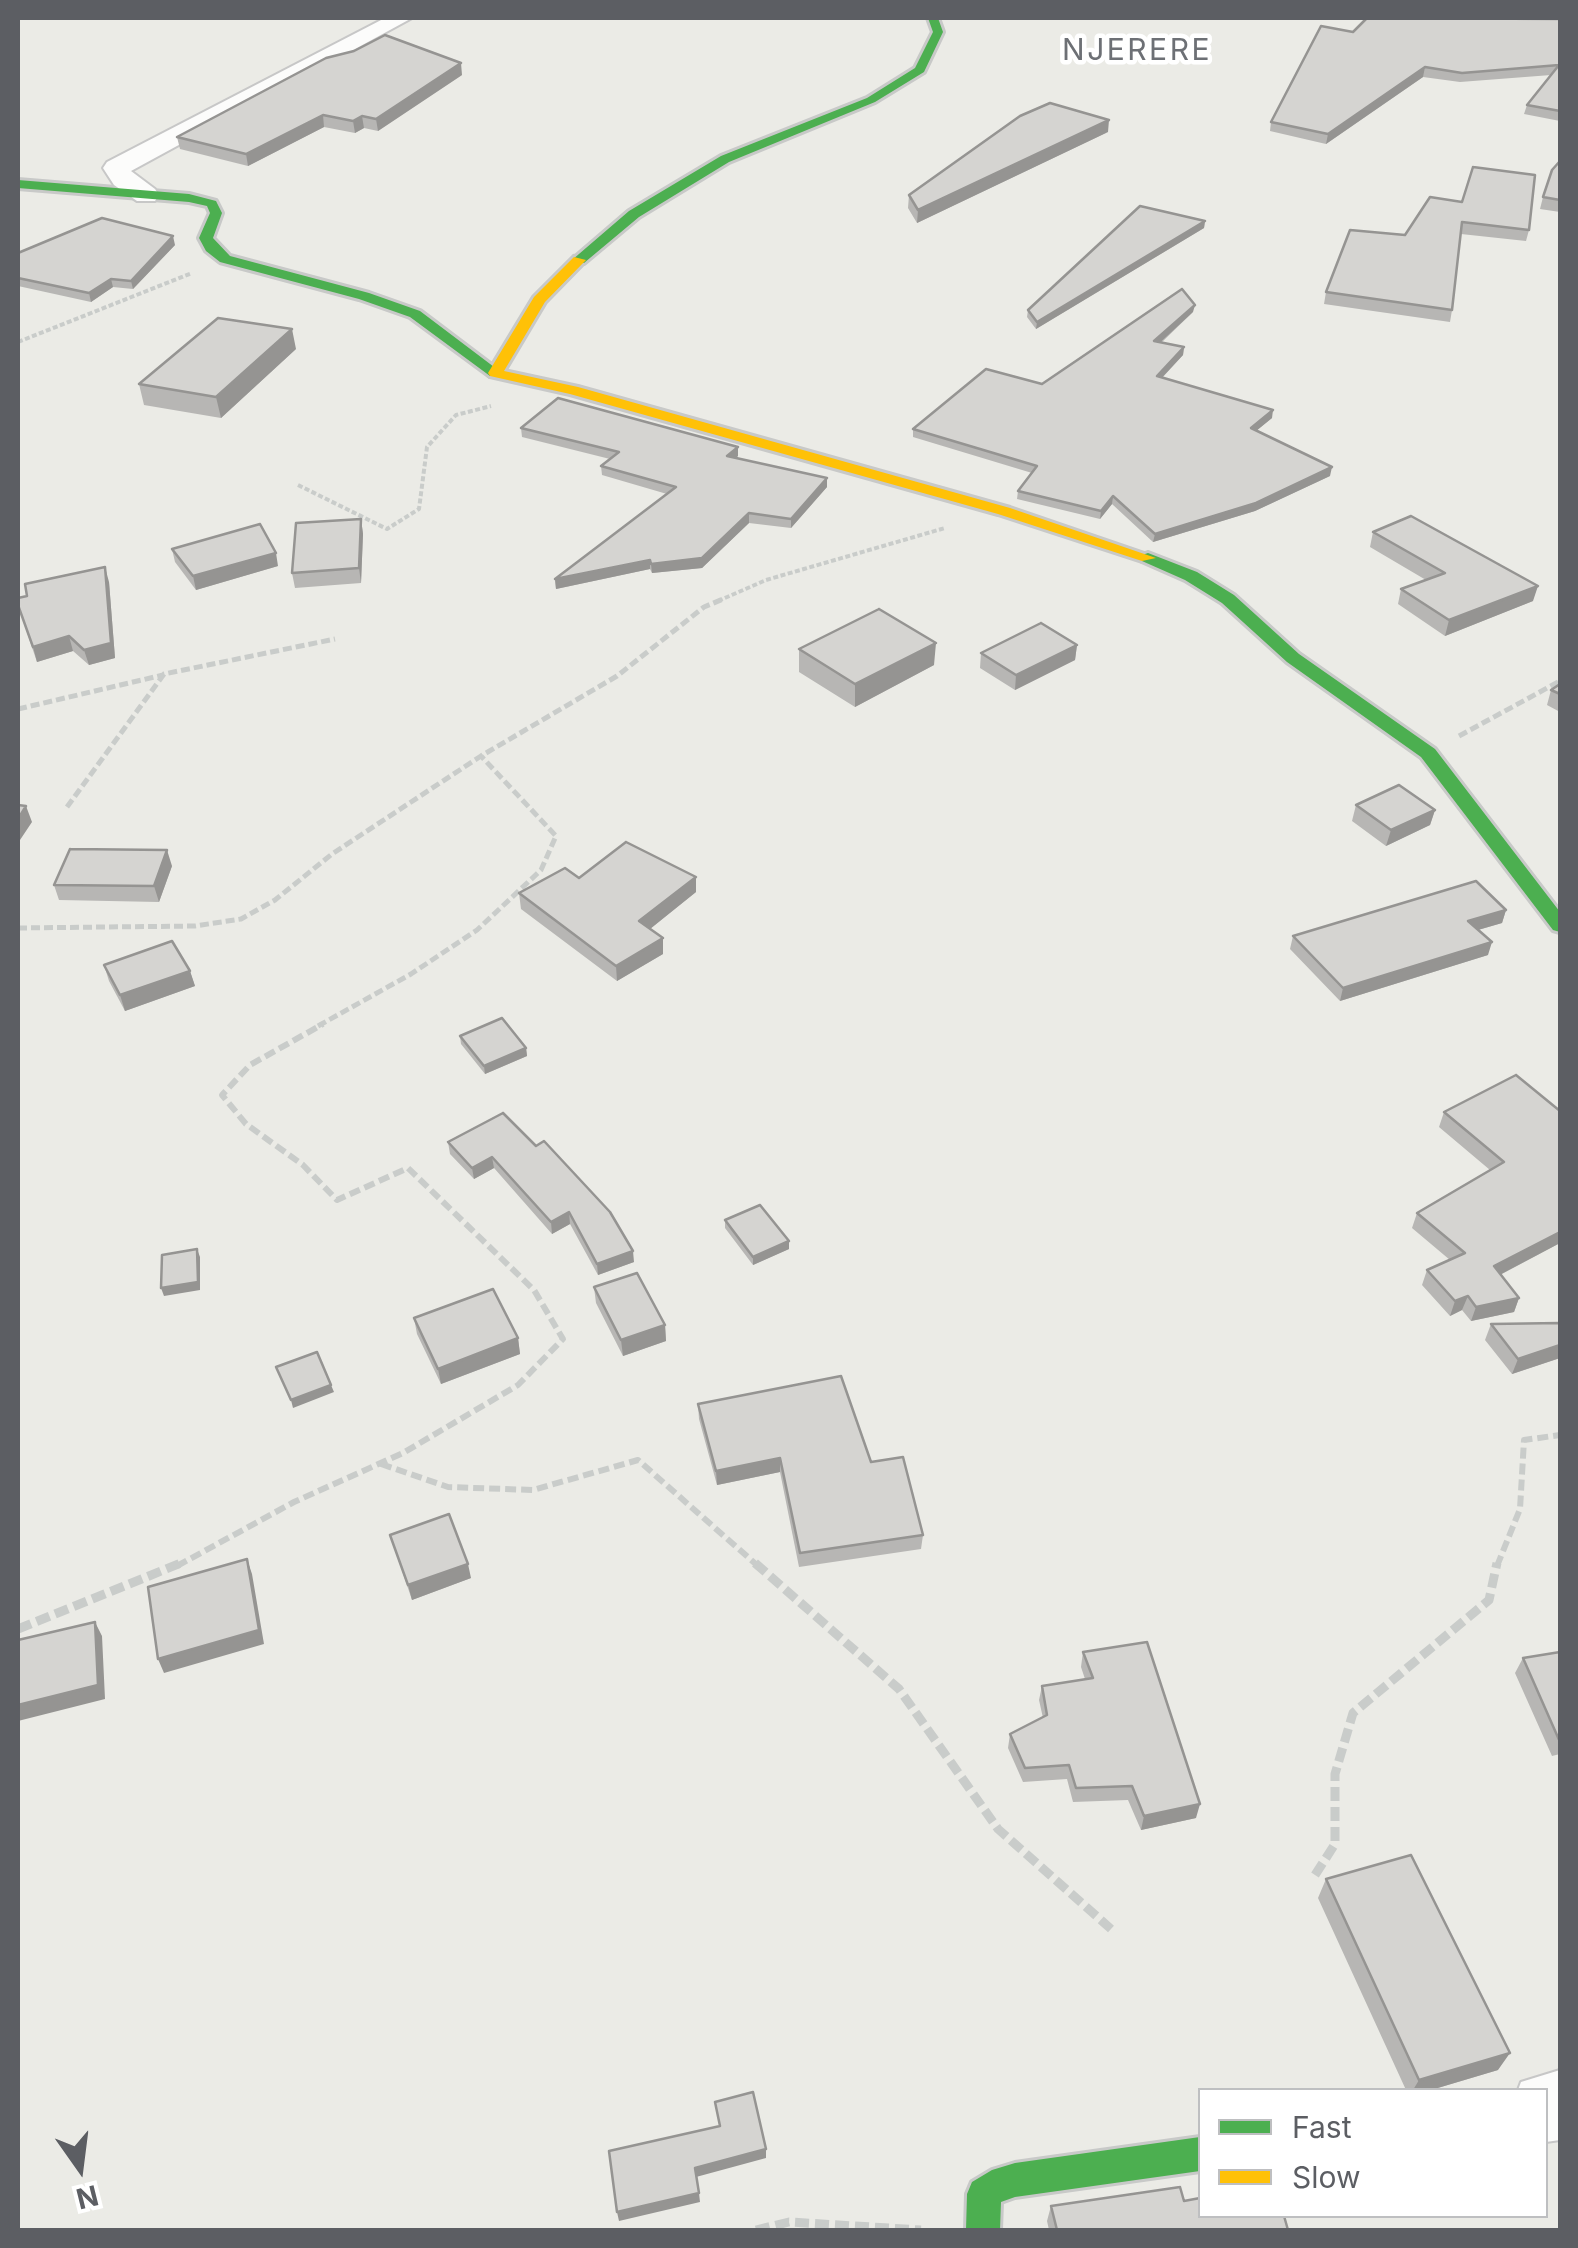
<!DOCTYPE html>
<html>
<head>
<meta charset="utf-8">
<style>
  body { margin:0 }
  #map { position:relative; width:1578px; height:2248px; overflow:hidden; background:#ebebe6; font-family:Inter,sans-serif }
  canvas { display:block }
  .frame { position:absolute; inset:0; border:20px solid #5c5e63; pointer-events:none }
  .legend { position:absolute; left:1198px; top:2088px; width:350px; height:130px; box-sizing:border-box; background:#fff; border:2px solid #bebfc1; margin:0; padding:12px 18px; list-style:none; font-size:30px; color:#5c5e63 }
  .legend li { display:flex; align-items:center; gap:20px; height:50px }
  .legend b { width:50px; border:2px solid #bebfc1 }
  .north { position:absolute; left:30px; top:2118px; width:100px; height:100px; -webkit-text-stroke:8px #fff; paint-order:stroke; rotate:166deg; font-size:28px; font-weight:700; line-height:40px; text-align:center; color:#5c5e63 }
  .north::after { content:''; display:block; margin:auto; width:35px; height:45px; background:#5c5e63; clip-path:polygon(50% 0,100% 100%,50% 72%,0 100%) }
</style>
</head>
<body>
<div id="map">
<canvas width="1578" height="2248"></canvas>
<div class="frame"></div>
<ul class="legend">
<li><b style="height:12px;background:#4caf50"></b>Fast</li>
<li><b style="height:12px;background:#ffc107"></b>Slow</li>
</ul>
<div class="north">N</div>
</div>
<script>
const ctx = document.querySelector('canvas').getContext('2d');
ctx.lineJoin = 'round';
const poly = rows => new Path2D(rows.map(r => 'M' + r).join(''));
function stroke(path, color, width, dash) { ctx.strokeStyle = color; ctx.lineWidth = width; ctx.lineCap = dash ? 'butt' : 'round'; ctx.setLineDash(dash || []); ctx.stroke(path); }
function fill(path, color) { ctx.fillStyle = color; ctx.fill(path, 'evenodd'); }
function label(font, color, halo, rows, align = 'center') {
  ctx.font = font + ' Inter,sans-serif'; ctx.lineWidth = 9; ctx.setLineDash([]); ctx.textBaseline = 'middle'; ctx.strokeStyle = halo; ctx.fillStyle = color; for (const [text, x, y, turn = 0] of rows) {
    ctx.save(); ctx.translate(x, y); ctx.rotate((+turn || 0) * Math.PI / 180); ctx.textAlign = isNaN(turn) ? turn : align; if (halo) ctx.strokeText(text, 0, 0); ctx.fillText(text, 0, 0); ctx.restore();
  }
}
const street = poly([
  [385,18,412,18,131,171,155,189,159,195,155,201,137,201,114,185,103,168,107,162,385,18],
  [1560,2070,1560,2140,1546,2142,1546,2090,1518,2090,1521,2082,1560,2070]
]);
const fast = poly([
  [928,18,938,18,943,32,924,72,875,102,729,162,639,217,584,263,572,260,629,211,721,156,867,98,915,68,933,32,928,18],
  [18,180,189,194,216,201,222,213,213,238,230,256,369,293,420,311,502,373,490,376,410,317,359,299,220,262,206,251,199,238,210,213,207,206,189,202,18,188,18,180],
  [1148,553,1197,572,1234,595,1299,654,1435,749,1560,912,1560,932,1553,930,1421,757,1287,662,1222,603,1185,580,1142,561,1142,555,1148,553],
  [1200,2137,1200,2171,1015,2197,1001,2202,1000,2230,966,2230,967,2194,972,2182,992,2170,1015,2163,1200,2137]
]);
const slow = poly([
  [574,257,586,260,545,302,504,371,578,387,1010,508,1156,558,1142,561,998,514,570,394,490,376,488,373,534,297,574,257]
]);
stroke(street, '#c7c7c7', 4);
stroke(fast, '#c8c9c8', 6);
stroke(slow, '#c8c9c8', 6);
stroke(poly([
  [18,342,192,273],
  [298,485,387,529,419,509,427,447,456,415,491,406],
  [718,601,766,580,945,528]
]), '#c9ccca', 4, [5, 2.5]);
stroke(poly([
  [18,709,163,675],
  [1459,736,1560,681],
  [67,807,164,674,335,639],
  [18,928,195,926,241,919,275,900,332,854,481,756,617,676,704,607,723,599],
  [318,1026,411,974,477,930,541,870,556,836,481,756]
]), '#c9ccca', 5, [9, 4]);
stroke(poly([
  [381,1464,448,1487,533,1490,638,1460,758,1566],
  [177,1566,294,1502,403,1453,518,1385,563,1339,534,1290,408,1168,337,1200,303,1165,246,1124,222,1095,250,1065,323,1024],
  [1497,1566,1520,1509,1524,1440,1560,1435]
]), '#c9ccca', 6, [11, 5]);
stroke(poly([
  [755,1563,899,1689,998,1829,1111,1929],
  [18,1629,181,1563],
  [1315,1875,1335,1844,1335,1774,1353,1713,1489,1600,1497,1563],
  [756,2230,789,2222,921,2230]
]), '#c9ccca', 9, [14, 6]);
fill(street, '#fcfcfb');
fill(fast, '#4caf50');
fill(slow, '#ffc107');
fill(poly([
  [1552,19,1560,19,1560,121,1524,114,1527,105,1551,75,1460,82,1423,77,1326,144,1270,131,1271,122],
  [462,75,378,131,364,128,355,133,324,127,248,166,180,149,177,137],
  [1108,132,917,223,908,208,909,195],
  [1560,161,1560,212,1540,209,1543,197],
  [1430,197,1529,230,1526,241,1461,234,1452,310,1450,322,1324,304,1326,292,1405,235],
  [1205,221,1204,228,1036,329,1027,317,1028,310],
  [175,245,133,289,113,287,91,302,18,286,18,253],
  [1193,312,1161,343,1184,347,1183,355,1162,378,1272,418,1257,430,1330,476,1255,511,1153,542,1112,504,1100,519,1017,499,1018,491,1032,473,913,437,913,429,1042,384],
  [296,349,221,418,144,405,139,384],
  [521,428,738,447,738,456,736,458,827,478,827,487,791,528,749,523,702,568,652,573,650,569,556,589,555,579,667,494,602,475,601,466,610,459,522,437],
  [361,519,363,534,361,583,295,588,292,573],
  [1373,532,1533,601,1445,636,1398,604,1401,589,1426,580,1370,547],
  [172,549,278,566,196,590,175,562],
  [109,582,115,658,89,665,73,651,37,662,18,606],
  [1077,645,1075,660,1015,690,980,668,981,653],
  [799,649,934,665,855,707,799,672],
  [1560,684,1560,712,1547,705,1551,690],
  [1356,805,1435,810,1430,825,1386,846,1352,821],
  [172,866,159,902,59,900,54,885],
  [696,877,696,892,650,929,663,938,663,954,617,981,521,909,519,893,579,878],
  [1506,910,1502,923,1478,930,1488,955,1340,1001,1290,949,1293,936],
  [104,965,190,971,195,986,125,1011,109,981],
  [460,1036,526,1048,527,1056,485,1074,461,1044],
  [1516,1075,1560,1243,1500,1275,1519,1298,1514,1312,1471,1321,1462,1310,1450,1316,1422,1285,1427,1270,1450,1260,1412,1228,1417,1213,1490,1170,1439,1127,1444,1112],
  [503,1113,634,1262,598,1275,570,1224,552,1234,494,1168,474,1179,450,1154,448,1142],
  [725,1220,789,1249,753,1265,725,1228],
  [594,1287,665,1325,666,1341,623,1356,596,1303],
  [414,1318,518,1338,520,1354,441,1384,417,1334],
  [1560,1323,1560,1358,1512,1374,1485,1340,1491,1324],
  [698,1404,871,1462,923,1535,921,1549,799,1567,780,1472,717,1485,699,1419],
  [390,1535,471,1578,412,1600],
  [1083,1652,1196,1818,1141,1830,1128,1800,1073,1802,1067,1779,1023,1782,1008,1748,1010,1734,1043,1718,1039,1700,1042,1686,1085,1679,1081,1667],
  [1560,1652,1560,1754,1552,1756,1515,1673,1523,1658],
  [1326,1879,1498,2070,1431,2090,1406,2090,1318,1898],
  [1184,2201,1288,2230,1049,2230,1047,2221,1051,2206]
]), '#b7b6b4');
fill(poly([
  [461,63,462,75,378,131,376,119],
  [1425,67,1423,77,1326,144,1328,134],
  [323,115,324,127,248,166,246,154],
  [362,116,364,128,355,133,353,121],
  [1109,120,1108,132,917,223,918,210],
  [1205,221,1204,228,1036,329,1037,322],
  [173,236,175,245,133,289,131,281],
  [111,279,113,287,91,302,89,293],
  [1195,305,1193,312,1153,349,1154,341],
  [292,329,296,349,221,418,216,397],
  [1184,347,1183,355,1156,384,1157,376],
  [1273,410,1272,418,1250,436,1251,428],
  [738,447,738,456,727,465,727,456],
  [1332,467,1330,476,1255,511,1153,542,1155,534],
  [827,478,827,487,791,528,791,519],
  [1113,496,1112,504,1100,519,1101,511],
  [749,513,749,523,702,568,652,573,651,564],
  [361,519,363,534,361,583,359,568],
  [276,553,278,566,196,590,193,576],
  [650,560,650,569,556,589,555,579],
  [105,567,109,582,115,658,89,665,84,650],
  [1538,586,1533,601,1445,636,1449,620],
  [69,636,73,651,37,662,33,647],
  [936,643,934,665,855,707,855,684],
  [1077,645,1075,660,1015,690,1016,675],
  [26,806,32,822,18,843,18,819],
  [1435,810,1430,825,1386,846,1391,830],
  [167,850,172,866,159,902,154,886],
  [696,877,696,892,640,937,639,921],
  [1506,910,1502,923,1464,934,1468,921],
  [663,938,663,954,617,981,616,966],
  [1492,942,1488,955,1340,1001,1343,988],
  [190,971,195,986,125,1011,120,995],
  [526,1048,527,1056,485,1074,484,1066],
  [492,1157,494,1168,474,1179,472,1168],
  [569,1212,570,1224,552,1234,551,1222],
  [1560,1232,1560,1243,1488,1281,1494,1266],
  [789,1241,789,1249,753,1265,753,1257],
  [197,1249,200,1257,200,1290,164,1296,161,1288],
  [633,1251,634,1262,598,1275,597,1264],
  [1468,1296,1462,1310,1450,1316,1455,1301],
  [1519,1298,1514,1312,1471,1321,1476,1307],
  [665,1325,666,1341,623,1356,621,1340],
  [518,1338,520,1354,441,1384,438,1369],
  [1560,1345,1560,1358,1512,1374,1518,1359],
  [331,1385,334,1392,293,1408,291,1400],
  [780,1458,780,1472,717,1485,716,1471],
  [247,1559,252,1574,264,1644,164,1673,158,1659],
  [468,1564,471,1578,412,1600,408,1585],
  [95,1622,102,1636,105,1699,18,1721,18,1705],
  [1200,1804,1196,1818,1141,1830,1144,1816],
  [1510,2053,1498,2070,1431,2090,1413,2090,1419,2080],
  [766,2149,766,2158,696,2177,695,2168],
  [699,2193,700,2202,619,2221,617,2212]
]), '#959492');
const building = poly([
  [1367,18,1560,19,1560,111,1527,105,1559,65,1462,73,1425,67,1328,134,1271,122,1321,26,1353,32,1367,18],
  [385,35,461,63,376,119,362,116,353,121,323,115,246,154,177,137,326,58,354,51,385,35],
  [1050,103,1109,120,918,210,909,195,1020,116,1050,103],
  [1560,161,1560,200,1543,197,1552,170,1560,161],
  [1473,167,1535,175,1529,230,1462,222,1452,310,1326,292,1350,230,1405,235,1430,197,1462,202,1473,167],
  [1140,206,1205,221,1037,322,1028,310,1140,206],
  [102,218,173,236,131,281,111,279,89,293,18,278,18,253,102,218],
  [1182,289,1195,305,1154,341,1184,347,1157,376,1273,410,1251,428,1332,467,1256,503,1155,534,1113,496,1101,511,1018,491,1037,466,913,429,986,369,1042,384,1182,289],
  [218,318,292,329,216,397,139,384,218,318],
  [558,398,738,447,727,456,827,478,791,519,749,513,702,558,651,564,650,560,555,579,676,487,601,466,619,452,521,428,558,398],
  [1411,516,1538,586,1449,620,1401,589,1445,573,1373,532,1411,516],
  [361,519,359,568,292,573,296,523,361,519],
  [260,524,276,553,193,576,172,549,260,524],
  [105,567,111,643,84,650,69,636,33,647,18,605,18,598,27,596,25,584,105,567],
  [879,609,936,643,855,684,799,649,879,609],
  [1041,623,1077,645,1016,675,981,653,1041,623],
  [1560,684,1560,694,1551,690,1560,684],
  [1399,785,1435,810,1391,830,1356,805,1399,785],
  [18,805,26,806,18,819,18,805],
  [626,842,696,877,639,921,663,938,616,966,519,893,565,868,579,878,626,842],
  [70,849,167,850,154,886,54,885,70,849],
  [1476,881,1506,910,1468,921,1492,942,1343,988,1293,936,1476,881],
  [172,941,190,971,120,995,104,965,172,941],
  [502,1018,526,1048,484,1066,460,1036,502,1018],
  [1516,1075,1560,1111,1560,1232,1494,1266,1519,1298,1476,1307,1468,1296,1455,1301,1427,1270,1465,1253,1417,1213,1504,1162,1444,1112,1516,1075],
  [503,1113,536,1146,544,1141,610,1212,633,1251,597,1264,569,1212,551,1222,492,1157,472,1168,448,1142,503,1113],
  [760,1205,789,1241,753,1257,725,1220,760,1205],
  [197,1249,198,1282,161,1288,162,1255,197,1249],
  [637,1273,665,1325,621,1340,594,1287,637,1273],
  [493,1289,518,1338,438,1369,414,1318,493,1289],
  [1560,1323,1560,1345,1518,1359,1491,1324,1560,1323],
  [317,1352,331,1385,291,1400,276,1367,317,1352],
  [841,1376,871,1462,903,1457,923,1535,800,1553,780,1458,716,1471,698,1404,841,1376],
  [449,1514,468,1564,408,1585,390,1535,449,1514],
  [247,1559,259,1630,158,1659,148,1587,247,1559],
  [95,1622,98,1685,18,1705,18,1640,95,1622],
  [1147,1642,1200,1804,1144,1816,1132,1786,1076,1788,1069,1765,1025,1768,1010,1734,1047,1715,1042,1686,1093,1678,1083,1652,1147,1642],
  [1560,1652,1560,1742,1523,1658,1560,1652],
  [1411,1855,1510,2053,1419,2080,1326,1879,1411,1855],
  [753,2092,766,2149,695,2168,699,2193,617,2212,609,2151,720,2126,715,2102,753,2092],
  [1180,2187,1184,2201,1200,2198,1200,2216,1284,2216,1288,2230,1057,2230,1051,2206,1180,2187]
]);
fill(building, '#d5d4d1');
stroke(building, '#959492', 2.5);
ctx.letterSpacing = '2.5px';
label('30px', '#6d7075', '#fff', [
  ["NJERERE",1137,51]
]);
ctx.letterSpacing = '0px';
</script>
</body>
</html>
